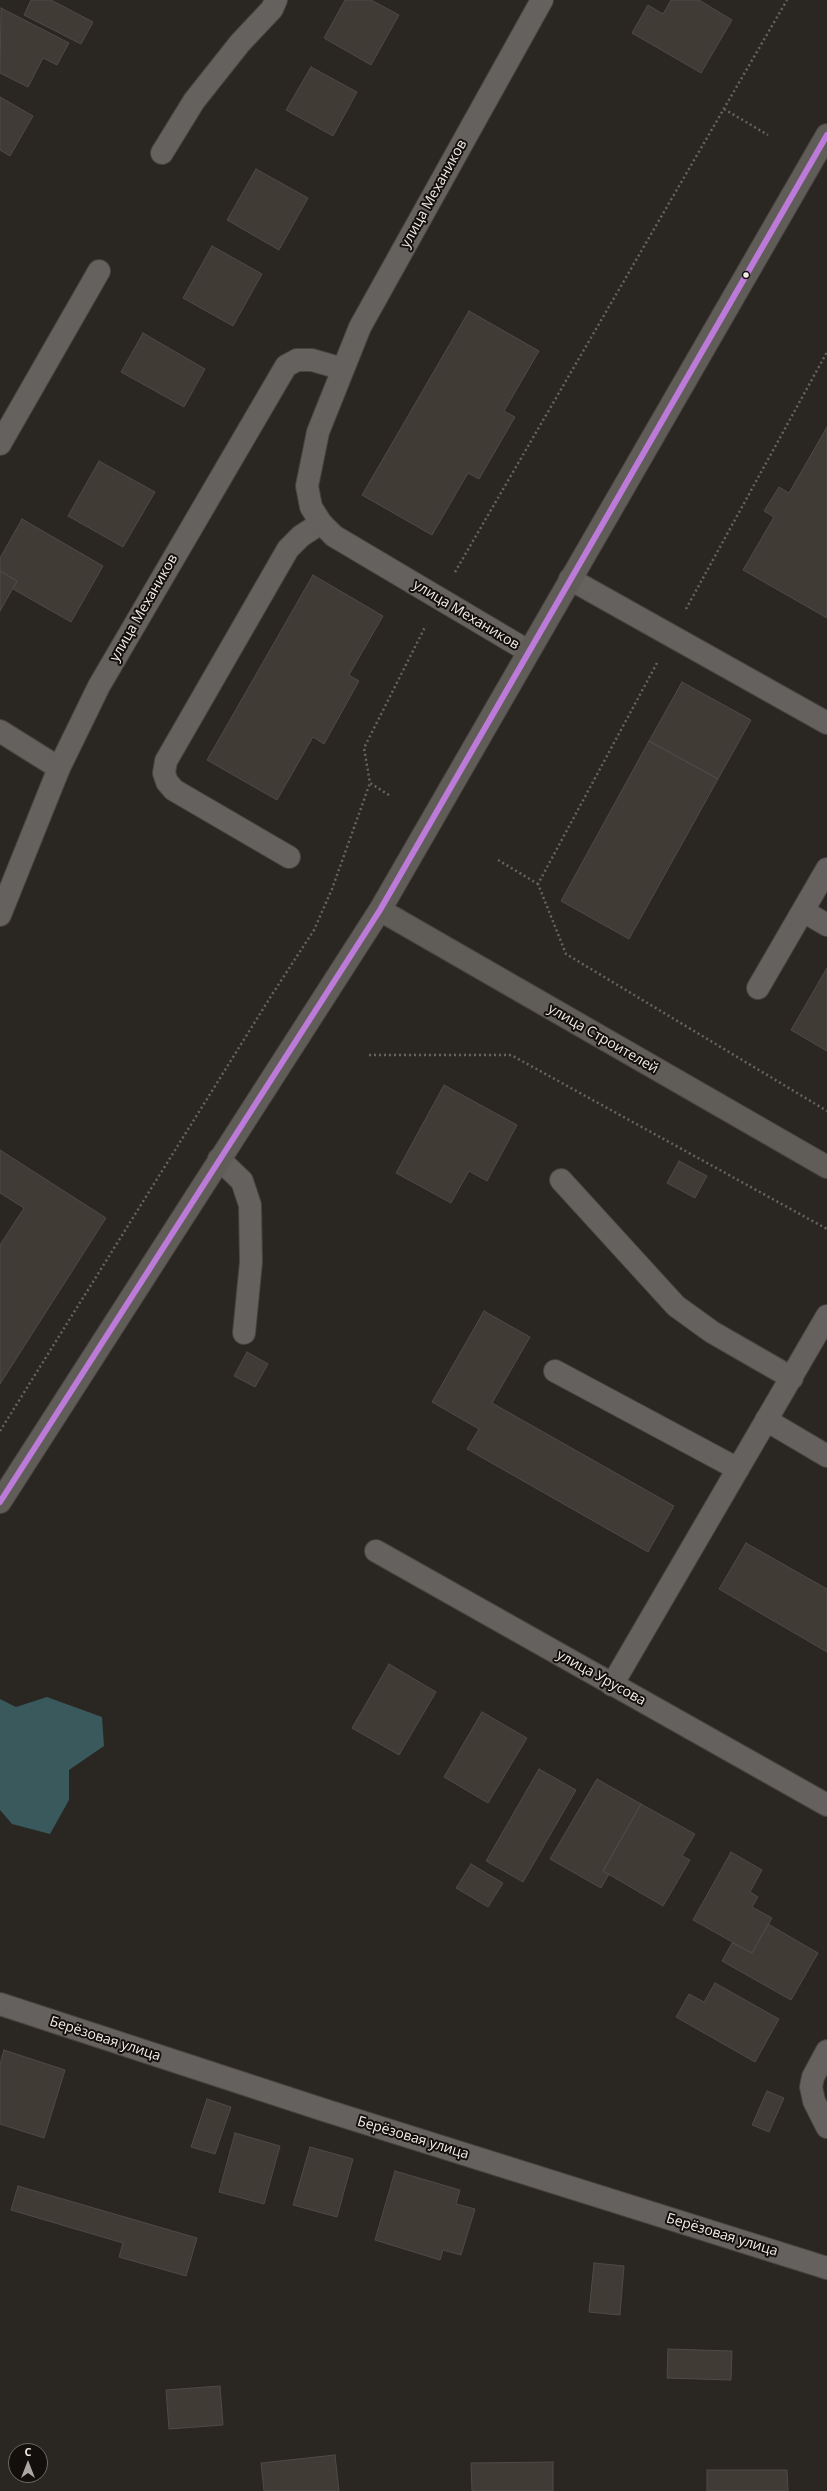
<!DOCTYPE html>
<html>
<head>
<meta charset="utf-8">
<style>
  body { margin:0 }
  #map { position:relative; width:827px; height:2491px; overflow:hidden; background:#2a2622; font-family:"Open Sans",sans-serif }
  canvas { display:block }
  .north { position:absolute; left:8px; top:2443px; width:40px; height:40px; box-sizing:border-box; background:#130f0d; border:1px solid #6c6765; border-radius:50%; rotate:0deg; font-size:11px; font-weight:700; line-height:16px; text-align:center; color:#f2ece8 }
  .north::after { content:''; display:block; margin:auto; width:14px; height:18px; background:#aca7a3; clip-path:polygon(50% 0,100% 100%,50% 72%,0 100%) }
</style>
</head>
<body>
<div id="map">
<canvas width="827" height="2491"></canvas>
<div class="north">С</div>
</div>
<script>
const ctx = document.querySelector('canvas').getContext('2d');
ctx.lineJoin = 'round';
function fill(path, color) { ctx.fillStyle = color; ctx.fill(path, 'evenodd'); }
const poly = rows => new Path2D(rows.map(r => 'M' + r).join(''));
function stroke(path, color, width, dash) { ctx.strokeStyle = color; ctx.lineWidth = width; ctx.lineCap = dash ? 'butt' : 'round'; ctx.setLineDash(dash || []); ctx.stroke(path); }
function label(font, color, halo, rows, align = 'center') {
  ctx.font = font + ' "Open Sans",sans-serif'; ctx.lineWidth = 4; ctx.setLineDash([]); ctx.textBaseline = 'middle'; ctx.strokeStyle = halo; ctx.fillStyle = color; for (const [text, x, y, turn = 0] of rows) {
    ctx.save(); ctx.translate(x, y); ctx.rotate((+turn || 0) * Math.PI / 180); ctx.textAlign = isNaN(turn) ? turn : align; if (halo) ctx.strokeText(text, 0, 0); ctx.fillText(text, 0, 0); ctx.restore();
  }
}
fill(poly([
  [47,1697,102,1717,104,1746,69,1770,69,1800,50,1834,12,1824,0,1810,0,1699,16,1707]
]), '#39595d');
const building = poly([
  [31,0,51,0,93,22,81,44,24,15,31,0],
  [345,0,371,0,399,15,371,65,324,38,345,0],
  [671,0,699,0,732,20,701,73,632,33,648,5,663,14,671,0],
  [1,8,69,43,57,65,43,58,28,87,0,73,1,8],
  [311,67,357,92,333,136,286,110,311,67],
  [0,97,33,116,10,156,0,150,0,97],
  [256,169,308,198,279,250,227,220,256,169],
  [212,246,262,274,233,326,183,298,212,246],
  [469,311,539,351,504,411,515,417,479,479,468,473,432,535,362,495,469,311],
  [143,333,205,369,184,407,121,372,143,333],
  [827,427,827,618,743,570,774,517,764,511,779,487,789,493,827,427],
  [99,461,155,492,123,547,68,516,99,461],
  [22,519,103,566,71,622,13,589,17,581,0,571,0,558,22,519],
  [0,571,17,581,0,611,0,571],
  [313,575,383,616,349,675,359,681,324,744,313,737,277,800,207,760,313,575],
  [682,682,751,720,718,779,649,741,682,682],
  [649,741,718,779,629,939,561,901,649,741],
  [827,968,827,1051,791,1030,827,968],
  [444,1085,517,1125,487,1181,469,1171,451,1203,396,1173,444,1085],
  [0,1150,106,1218,0,1384,0,1245,24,1208,0,1193,0,1150],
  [679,1161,707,1176,695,1198,667,1183,679,1161],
  [484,1311,530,1337,492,1403,674,1506,648,1552,467,1449,479,1429,432,1402,484,1311],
  [247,1352,268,1364,255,1387,234,1376,247,1352],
  [746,1543,827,1589,827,1652,719,1589,746,1543],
  [389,1664,436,1692,399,1755,352,1728,389,1664],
  [482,1712,527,1738,488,1803,444,1777,482,1712],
  [539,1769,576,1790,523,1882,486,1861,539,1769],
  [597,1779,641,1804,603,1871,609,1874,601,1888,550,1859,597,1779],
  [641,1804,695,1834,682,1856,690,1860,663,1906,603,1871,641,1804],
  [731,1852,762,1870,750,1892,758,1897,752,1907,772,1918,752,1953,693,1920,731,1852],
  [471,1864,503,1883,488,1907,456,1888,471,1864],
  [768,1924,818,1953,791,2000,722,1961,732,1943,752,1953,768,1924],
  [715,1983,779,2019,755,2062,676,2017,689,1994,704,2002,715,1983],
  [4,2050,65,2070,44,2138,0,2124,0,2064,4,2050],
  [767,2091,784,2098,769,2132,752,2125,767,2091],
  [207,2099,231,2107,215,2154,191,2147,207,2099],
  [235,2133,280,2146,264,2204,219,2192,235,2133],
  [310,2147,353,2159,337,2217,293,2205,310,2147],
  [395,2171,460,2190,456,2204,475,2209,461,2255,443,2250,440,2260,375,2240,395,2171],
  [18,2186,197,2238,186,2276,119,2257,123,2243,11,2210,18,2186],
  [594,2263,624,2266,620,2315,589,2312,594,2263],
  [668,2349,732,2351,731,2380,667,2378,668,2349],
  [220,2386,223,2425,169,2429,166,2390,220,2386],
  [335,2455,339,2491,264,2491,261,2463,335,2455],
  [553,2462,553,2491,472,2491,471,2463,553,2462],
  [707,2470,787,2470,788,2491,707,2491,707,2470]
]);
fill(building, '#413b36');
stroke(building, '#4f4a47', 1);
const service = poly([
  [162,153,194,101,240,43,272,9,276,0],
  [0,444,99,271],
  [570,579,827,723],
  [0,731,59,768],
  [289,857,174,790,167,782,164,773,166,761,288,549,301,536,321,523],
  [803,911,827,925],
  [758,988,827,869],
  [219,1159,242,1181,250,1205,251,1262,244,1333],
  [561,1180,676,1306,712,1332,792,1378],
  [555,1371,738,1469],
  [766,1420,827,1456],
  [612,1685,827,1316],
  [827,2051,813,2077,811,2087,814,2101,827,2127]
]);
const minor = poly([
  [528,651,334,536,321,523,311,507,307,486,318,432,360,327,542,0],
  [0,915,59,768,99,686,286,366,297,360,312,360,343,369],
  [376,1551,827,1805],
  [0,2004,324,2110,827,2268]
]);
const secondary = poly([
  [380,910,827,1167],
  [0,1502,380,910,827,135]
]);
stroke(service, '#484340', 24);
stroke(minor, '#484340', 24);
stroke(secondary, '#484340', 24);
stroke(poly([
  [724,109,768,135],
  [455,572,787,0],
  [686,609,827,352],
  [657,663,538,884,566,954,827,1111],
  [389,795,370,783,364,748,425,627],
  [498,860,538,884],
  [369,1055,511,1055,827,1229],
  [0,1431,273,993,314,930,332,889,370,783]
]), '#666361', 2.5, [2, 3]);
stroke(service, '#65615e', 22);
stroke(minor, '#65615e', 22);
stroke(secondary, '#605c58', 22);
stroke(poly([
  [0,1502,380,910,827,135]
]), '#bd7bd9', 6);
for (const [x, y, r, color] of [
  [746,275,3.5,"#f2ece8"]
]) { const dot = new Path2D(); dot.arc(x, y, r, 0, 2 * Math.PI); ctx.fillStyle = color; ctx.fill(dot); stroke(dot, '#130f0d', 1.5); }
label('14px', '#f2ece8', '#130f0d', [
  ["улица Механиков",434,194,-61],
  ["улица Механиков",144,608,-60],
  ["улица Механиков",466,615,31],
  ["улица Строителей",603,1039,30],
  ["улица Урусова",601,1678,29],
  ["Берёзовая улица",105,2039,18],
  ["Берёзовая улица",413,2138,17],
  ["Берёзовая улица",722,2235,17]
]);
</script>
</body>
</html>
